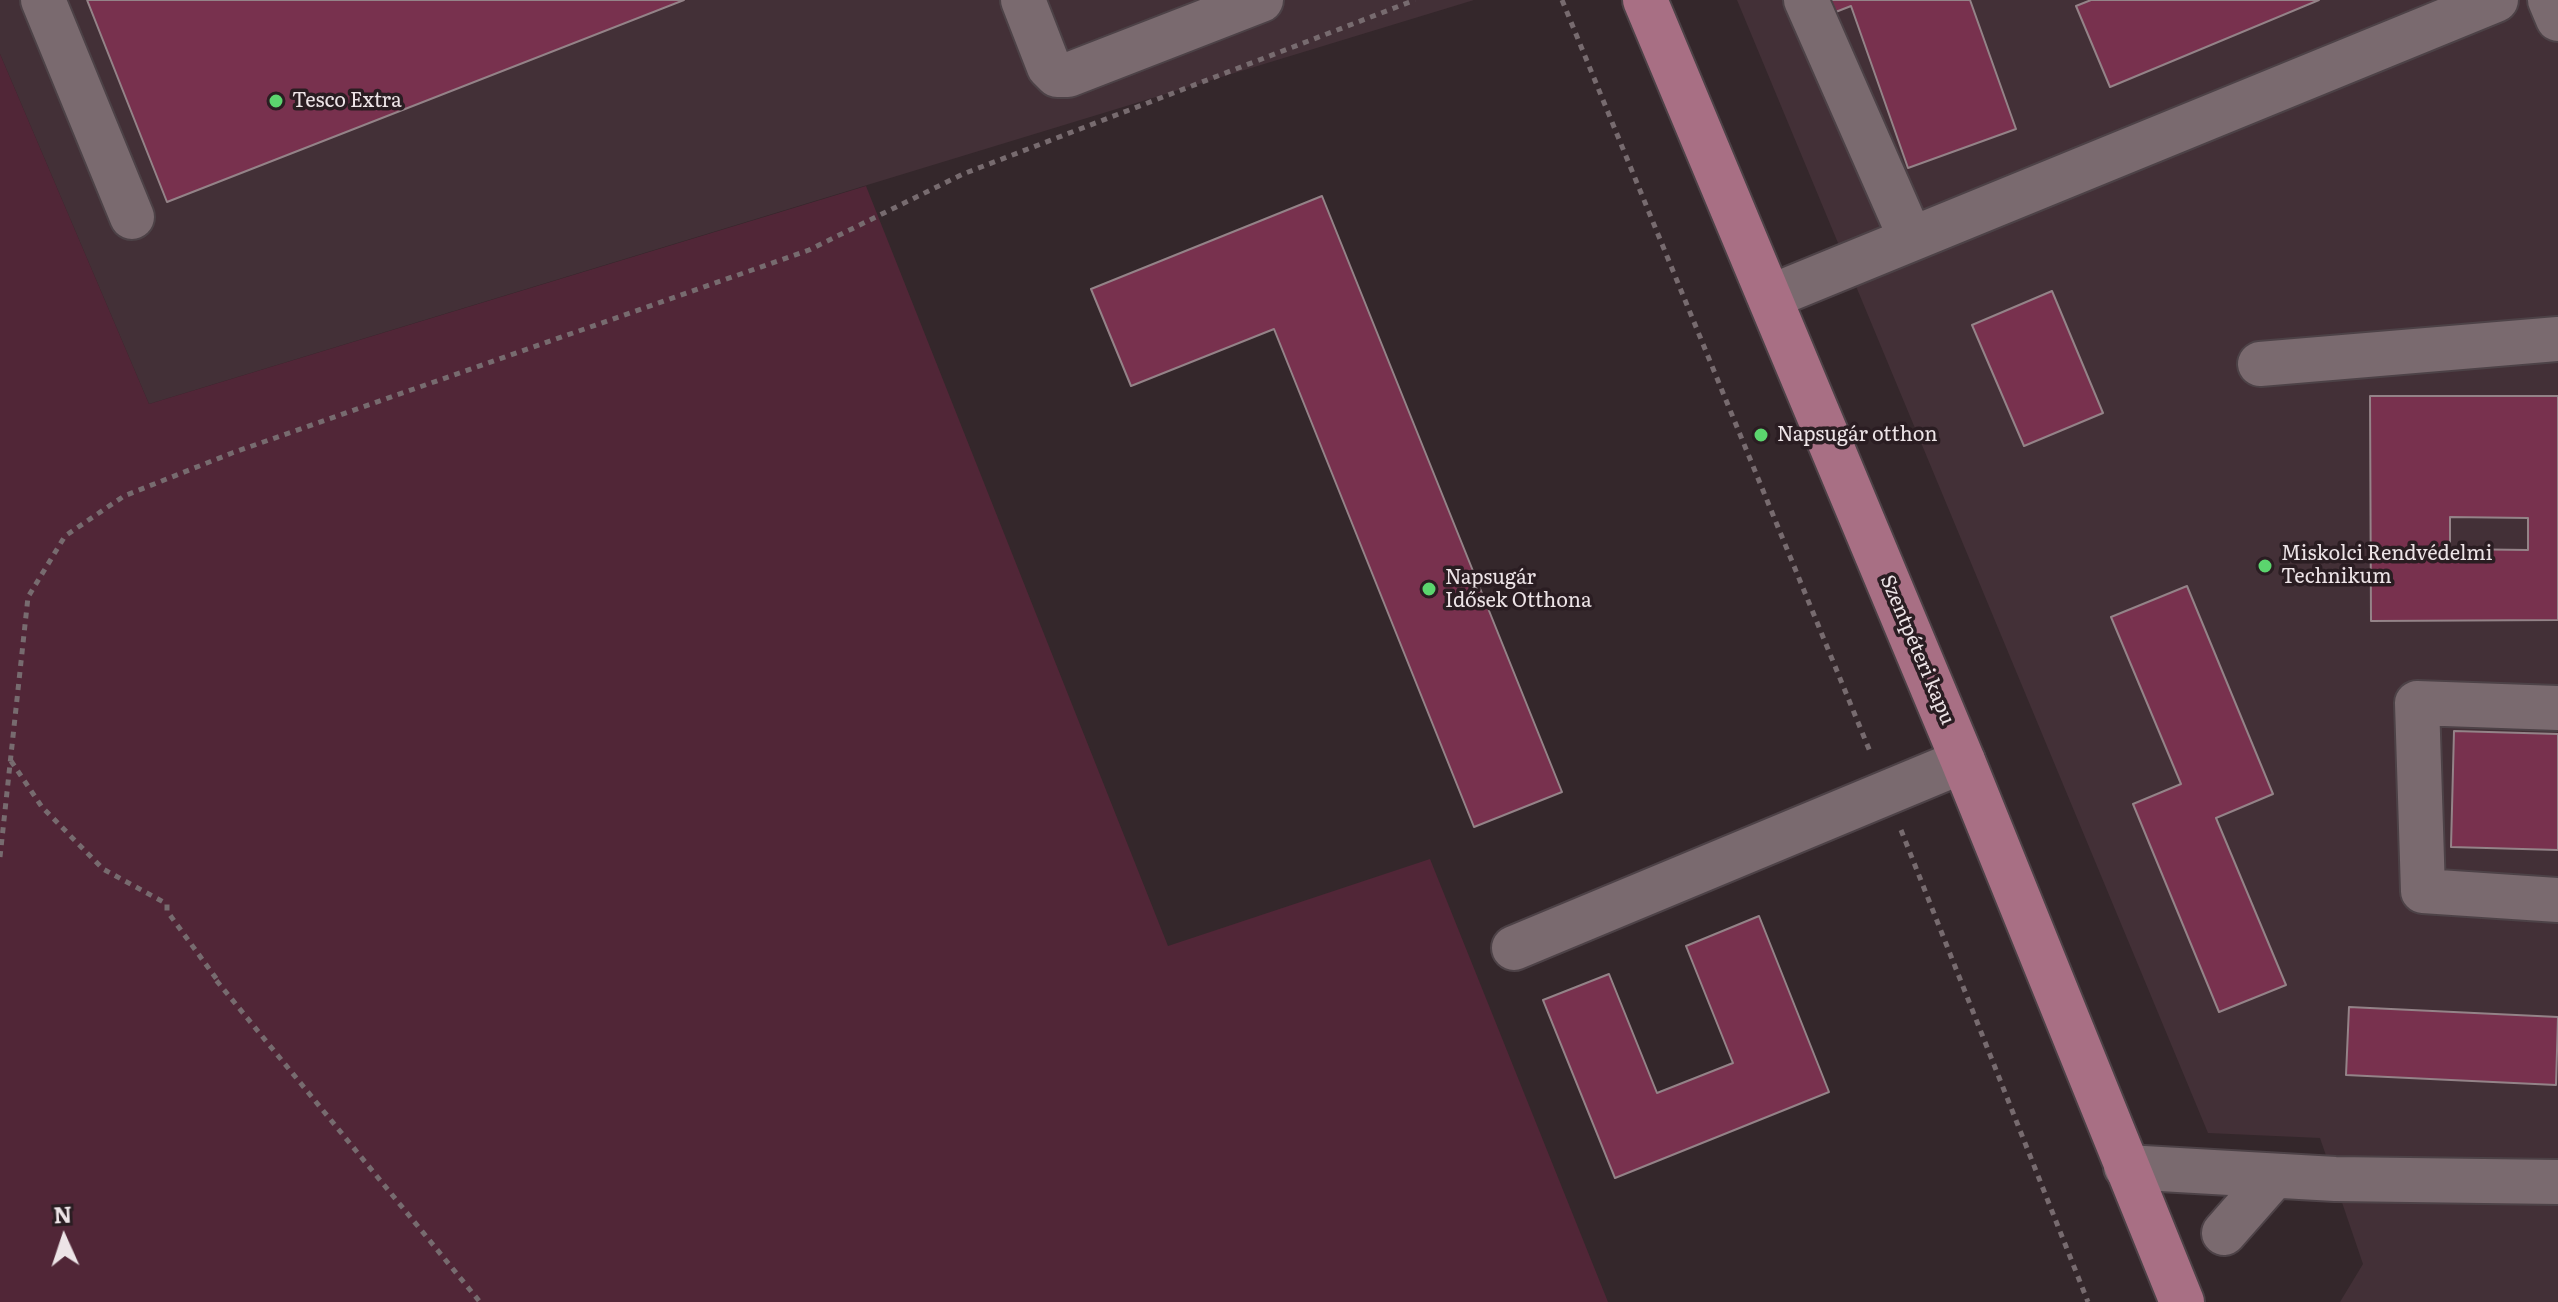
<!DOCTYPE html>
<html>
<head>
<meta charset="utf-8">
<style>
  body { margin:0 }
  #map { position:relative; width:2558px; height:1302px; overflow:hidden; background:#34272b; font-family:Literata,serif }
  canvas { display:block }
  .north { position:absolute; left:24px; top:1198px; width:80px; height:80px; -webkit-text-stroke:6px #2a1d22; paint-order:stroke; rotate:357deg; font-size:22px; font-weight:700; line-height:32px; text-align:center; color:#ede4e7 }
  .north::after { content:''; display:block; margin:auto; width:28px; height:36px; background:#ede4e7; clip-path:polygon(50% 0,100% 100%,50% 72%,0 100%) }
</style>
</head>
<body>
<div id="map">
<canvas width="2558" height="1302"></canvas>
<div class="north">N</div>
</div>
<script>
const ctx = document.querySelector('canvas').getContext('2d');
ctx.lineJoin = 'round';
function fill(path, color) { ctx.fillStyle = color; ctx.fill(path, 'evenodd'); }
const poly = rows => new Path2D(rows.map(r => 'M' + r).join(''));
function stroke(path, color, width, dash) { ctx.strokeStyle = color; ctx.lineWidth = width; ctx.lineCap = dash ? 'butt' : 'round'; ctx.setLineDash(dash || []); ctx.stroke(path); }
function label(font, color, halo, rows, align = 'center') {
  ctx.font = font + ' Literata,serif'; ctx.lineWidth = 7; ctx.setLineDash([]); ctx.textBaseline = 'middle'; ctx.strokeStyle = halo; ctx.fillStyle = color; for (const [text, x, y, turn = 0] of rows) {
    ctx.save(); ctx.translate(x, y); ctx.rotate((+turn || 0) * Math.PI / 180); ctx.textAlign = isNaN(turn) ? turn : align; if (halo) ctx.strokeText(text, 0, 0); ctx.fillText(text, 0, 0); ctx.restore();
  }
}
fill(poly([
  [0,0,1474,0,149,404,0,54],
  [1737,0,2558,0,2558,1302,2340,1302,2363,1264,2320,1138,2208,1133]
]), '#433037');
fill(poly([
  [0,54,149,404,866,186,1168,946,1430,859,1608,1302,0,1302]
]), '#512637');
const building = poly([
  [87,0,684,0,167,202,87,0],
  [1828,0,1970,0,2016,129,1908,168,1851,6,1833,13,1828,0],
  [2091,0,2319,0,2110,87,2076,6,2091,0],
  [1322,196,1562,792,1474,827,1274,329,1131,386,1091,289,1322,196],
  [2052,291,2103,413,2024,446,1972,325,2052,291],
  [2370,396,2558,396,2558,620,2371,621,2370,396],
  [2450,517,2528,518,2528,550,2450,549,2450,517],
  [2187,586,2273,794,2216,818,2286,985,2219,1012,2133,804,2181,784,2111,617,2187,586],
  [2454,731,2558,734,2558,850,2451,847,2454,731],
  [1759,916,1829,1092,1615,1178,1543,1000,1609,974,1657,1093,1733,1063,1686,946,1759,916],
  [2349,1007,2558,1017,2556,1085,2346,1075,2349,1007]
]);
fill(building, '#78314e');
stroke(building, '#948388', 2);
const minor = poly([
  [43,0,132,217],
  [1023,0,1049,67,1057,75,1068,75,1261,0],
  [1806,0,1911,239],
  [2550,0,2558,19],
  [1770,297,2496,0],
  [2260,364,2558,339],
  [2558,708,2417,703,2423,891,2558,900],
  [1514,948,1963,761],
  [2126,1167,2335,1179,2558,1182],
  [2224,1233,2274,1176]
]);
const major = poly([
  [1645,0,1963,761,2182,1302]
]);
stroke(minor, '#4d4247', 48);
stroke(major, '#4d4247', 48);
stroke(poly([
  [1562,0,1871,754],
  [11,761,42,807,103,869,167,904,167,911,218,981,216,980,480,1302],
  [1901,830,2088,1302],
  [0,857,28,597,65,536,124,496,232,453,809,250,963,174,1415,0]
]), '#776b6f', 5, [6, 6]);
stroke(minor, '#7a6a6f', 44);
stroke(major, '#a86f84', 44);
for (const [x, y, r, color] of [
  [276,101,8,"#5bd56e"],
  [1761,435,8,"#5bd56e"],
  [2265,566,8,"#5bd56e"],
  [1429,589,8,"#5bd56e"]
]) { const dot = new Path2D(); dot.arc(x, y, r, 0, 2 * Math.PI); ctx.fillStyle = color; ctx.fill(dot); stroke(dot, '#2a1d22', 3); }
label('20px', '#ede4e7', '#2a1d22', [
  ["Tesco Extra",292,101],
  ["Napsugár otthon",1777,435],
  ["Miskolci Rendvédelmi",2281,554],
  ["Technikum",2281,577],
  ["Napsugár",1445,578],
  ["Idősek Otthona",1445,601]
], 'left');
label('20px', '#ede4e7', '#2a1d22', [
  ["Szentpéteri kapu",1917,650,67]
]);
</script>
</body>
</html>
